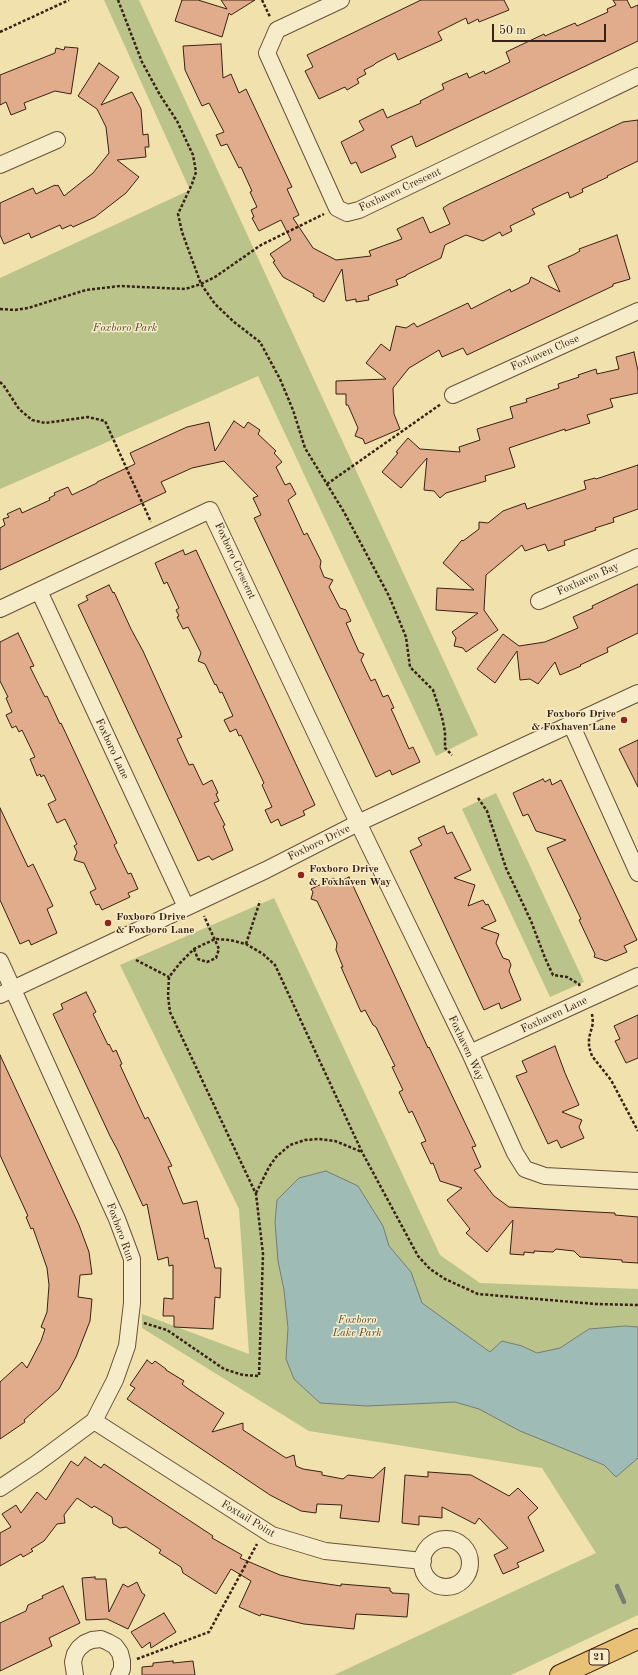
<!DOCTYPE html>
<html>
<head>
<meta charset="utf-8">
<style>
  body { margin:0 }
  #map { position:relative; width:638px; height:1675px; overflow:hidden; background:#f1e1ac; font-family:"Old Standard TT",serif }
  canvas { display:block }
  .scale { position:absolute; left:492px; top:24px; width:114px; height:18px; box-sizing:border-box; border:2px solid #392115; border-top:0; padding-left:5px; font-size:12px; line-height:14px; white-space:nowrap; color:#392115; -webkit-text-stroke:3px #f6ecc9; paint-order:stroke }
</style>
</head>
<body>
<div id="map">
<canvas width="638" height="1675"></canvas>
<div class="scale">50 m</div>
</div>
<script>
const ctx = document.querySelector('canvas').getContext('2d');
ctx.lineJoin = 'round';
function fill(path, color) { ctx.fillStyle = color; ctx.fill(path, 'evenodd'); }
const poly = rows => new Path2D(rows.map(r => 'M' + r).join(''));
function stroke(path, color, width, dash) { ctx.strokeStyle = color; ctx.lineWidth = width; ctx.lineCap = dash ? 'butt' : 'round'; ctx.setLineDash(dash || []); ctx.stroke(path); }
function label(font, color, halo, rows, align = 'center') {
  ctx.font = font + ' "Old Standard TT",serif'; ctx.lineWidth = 3; ctx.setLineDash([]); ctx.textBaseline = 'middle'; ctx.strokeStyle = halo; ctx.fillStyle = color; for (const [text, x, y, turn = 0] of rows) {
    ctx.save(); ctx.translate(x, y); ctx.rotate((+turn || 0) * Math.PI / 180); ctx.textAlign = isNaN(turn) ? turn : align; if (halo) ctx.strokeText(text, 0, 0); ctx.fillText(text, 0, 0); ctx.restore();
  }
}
fill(poly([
  [104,0,139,0,478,735,436,756,258,376,0,489,0,278,190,190],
  [496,793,584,982,550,997,462,809],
  [274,898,440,1255,480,1283,638,1289,638,1615,511,1675,334,1675,596,1553,542,1468,309,1431,142,1328,142,1314,249,1354,239,1209,120,965]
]), '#bac389');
const water = poly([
  [326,1171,358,1186,383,1226,389,1246,411,1272,422,1303,490,1352,502,1341,522,1346,537,1353,560,1348,589,1329,625,1326,638,1327,638,1458,616,1477,604,1465,520,1431,479,1409,455,1402,367,1406,320,1403,294,1379,286,1359,288,1328,284,1290,278,1261,275,1222,277,1200,299,1178,326,1171]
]);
fill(water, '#9fbbb5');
stroke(water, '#767d75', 1);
stroke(poly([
  [617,1586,624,1602]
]), '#767d75', 4.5);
const building = poly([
  [182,0,198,0,227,9,221,0,255,0,231,15,229,13,222,37,175,21,182,0],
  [421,0,504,0,509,10,479,22,478,19,468,24,466,18,438,32,442,40,398,60,395,53,376,63,374,65,364,70,366,74,357,79,359,83,347,90,345,87,319,99,305,71,313,67,307,55,421,0],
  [613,0,627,0,631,8,638,5,638,41,416,147,412,136,391,146,396,157,361,173,356,162,351,164,341,142,364,130,359,121,383,109,387,118,421,103,420,101,444,89,442,84,467,73,469,78,484,71,485,74,510,62,506,52,544,34,545,36,575,23,577,26,608,12,607,9,616,5,613,0],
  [221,44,223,78,231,74,239,93,246,89,292,187,287,189,299,215,293,218,313,248,336,260,371,256,369,251,402,239,397,229,423,217,430,233,450,224,443,208,449,204,623,122,638,120,638,161,607,176,608,177,582,189,583,192,570,198,568,192,532,209,535,214,510,226,512,231,502,236,500,232,483,241,466,235,445,245,441,258,406,275,406,276,396,280,398,285,368,296,369,300,356,302,356,299,346,301,342,269,324,302,313,296,314,294,283,277,273,262,275,261,270,254,291,240,281,220,259,231,252,218,254,217,251,210,257,207,250,192,252,191,241,167,239,168,227,144,221,146,216,135,224,132,209,103,202,106,185,70,183,46,221,44],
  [65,47,78,48,71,94,55,91,24,103,26,109,11,115,6,102,0,105,0,75,55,53,56,48,64,50,65,47],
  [99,63,119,77,101,105,132,92,141,109,143,135,148,134,149,147,145,147,146,157,117,160,139,177,126,193,95,217,73,227,71,225,62,229,60,225,31,238,29,233,4,244,0,235,0,203,33,188,36,194,55,185,56,186,58,185,64,196,93,173,109,153,106,127,97,109,78,96,99,63],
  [617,235,630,279,613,284,613,286,467,355,463,348,442,357,439,350,409,368,393,388,394,414,400,429,365,444,363,439,355,436,358,428,348,405,346,405,346,394,336,394,336,381,386,379,366,363,381,344,390,351,396,326,406,328,414,323,417,327,468,303,471,309,510,289,511,292,529,283,531,277,560,292,548,266,573,255,580,251,579,249,617,235],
  [634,352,638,371,638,393,610,399,613,407,587,415,590,423,565,431,565,429,509,448,515,467,485,476,486,481,446,493,440,498,434,491,424,490,427,458,401,488,382,472,398,453,396,452,408,438,420,449,460,452,459,447,480,440,477,429,513,418,510,407,527,402,526,399,559,388,558,384,579,377,578,375,596,369,597,374,619,369,616,357,634,352],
  [234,421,244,428,248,422,260,430,258,434,276,451,274,453,282,462,276,467,285,485,290,483,296,494,288,500,304,535,307,533,321,561,320,567,324,577,333,580,329,587,340,608,346,610,351,621,346,623,359,652,364,654,361,660,371,681,375,679,383,697,388,695,394,708,391,709,394,715,409,749,413,747,420,762,392,775,390,770,376,777,254,518,261,515,253,498,258,496,224,461,192,468,161,482,166,492,0,570,0,528,5,525,3,519,9,517,7,514,20,508,22,513,50,500,49,498,55,495,54,493,68,487,72,495,97,483,97,482,135,464,130,453,187,427,209,422,215,451,234,421],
  [638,465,638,509,613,518,614,522,595,528,596,530,564,541,565,545,548,551,545,544,525,551,522,545,486,575,484,610,498,630,466,652,463,648,454,646,456,638,452,632,478,613,436,610,437,588,474,590,443,563,462,540,463,541,479,529,479,522,488,523,503,511,525,503,527,509,586,489,584,481,595,478,596,479,638,465],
  [183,550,185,555,196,550,315,805,303,811,305,815,281,826,278,819,271,823,265,810,272,807,262,785,264,783,241,735,239,736,236,729,230,732,224,720,233,716,222,692,220,693,216,684,215,685,205,664,198,661,201,653,188,627,183,629,177,617,179,616,176,610,179,608,167,582,164,584,155,563,183,550],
  [638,584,638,633,607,648,608,652,580,665,581,666,560,675,555,662,538,684,530,679,520,680,517,651,495,683,477,669,503,634,519,646,545,642,578,628,573,617,593,608,592,606,638,584],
  [109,585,113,593,114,592,131,629,143,651,182,737,177,739,189,765,193,764,203,785,212,780,218,793,216,794,219,801,214,803,225,825,223,826,233,850,212,860,209,856,198,861,78,605,88,600,86,596,109,585],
  [18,633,34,666,30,667,45,697,47,696,60,724,61,723,117,843,114,845,128,874,131,873,138,889,128,893,130,897,102,910,99,904,96,905,90,892,96,889,84,863,74,860,77,852,74,846,77,844,65,819,57,823,48,804,56,800,44,775,41,777,40,774,37,776,30,759,35,757,22,730,19,732,16,726,12,728,6,715,12,712,6,698,8,697,0,681,0,642,18,633],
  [638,740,638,787,619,749,638,740],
  [543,779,545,782,550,779,552,785,561,780,637,940,624,946,627,952,606,961,594,957,595,954,579,920,581,919,547,848,566,840,536,831,528,814,523,816,513,793,543,779],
  [0,808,28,867,33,864,53,906,47,909,57,933,31,945,29,940,20,944,0,900,0,808],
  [444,826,447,834,452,832,471,870,454,878,475,885,468,906,483,900,486,905,488,904,496,921,481,928,499,934,496,943,503,958,509,960,511,965,509,971,521,1000,501,1009,499,1003,484,1010,410,851,422,845,418,838,444,826],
  [349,877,428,1048,429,1047,476,1146,472,1147,481,1167,474,1170,494,1196,509,1207,595,1212,615,1213,615,1215,638,1217,638,1263,622,1262,622,1260,580,1257,574,1251,556,1249,553,1252,534,1251,534,1253,524,1252,524,1255,510,1254,513,1220,487,1252,466,1233,470,1229,447,1200,462,1188,440,1181,433,1163,431,1164,421,1143,426,1141,412,1111,409,1113,399,1092,403,1090,392,1067,395,1066,376,1027,373,1025,365,1010,361,1012,341,967,343,967,336,950,337,943,317,901,311,899,313,892,311,889,334,878,337,883,349,877],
  [86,992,96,1012,93,1014,108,1045,109,1044,113,1052,116,1050,122,1064,120,1065,145,1119,148,1117,172,1166,168,1167,183,1204,197,1201,205,1239,208,1238,215,1268,221,1268,220,1298,215,1297,213,1329,174,1327,174,1316,163,1316,164,1298,173,1299,173,1265,169,1266,168,1257,158,1260,147,1204,143,1206,118,1151,110,1136,53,1014,63,1009,61,1004,86,992],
  [638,1015,638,1058,626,1063,615,1041,620,1039,614,1026,638,1015],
  [555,1046,565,1073,579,1105,562,1112,582,1120,579,1127,584,1138,561,1148,557,1140,548,1144,516,1076,527,1072,522,1061,555,1046],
  [0,1055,79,1225,89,1252,92,1274,80,1275,78,1297,92,1299,90,1321,76,1357,59,1389,24,1420,25,1422,0,1439,0,1382,22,1362,27,1368,41,1341,45,1329,41,1327,47,1312,49,1285,47,1268,33,1228,31,1229,26,1217,28,1216,0,1155,0,1055],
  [147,1360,152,1364,155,1361,166,1369,166,1370,184,1381,182,1384,187,1388,224,1413,212,1432,243,1423,243,1430,286,1458,294,1455,296,1466,303,1469,322,1472,322,1475,343,1479,348,1475,373,1478,385,1467,379,1522,340,1518,342,1505,317,1504,316,1513,301,1511,270,1495,127,1399,135,1388,130,1385,147,1360],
  [85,1457,101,1468,104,1464,131,1482,213,1536,212,1538,242,1555,240,1558,280,1575,301,1580,341,1586,341,1584,390,1588,390,1591,392,1592,392,1593,409,1594,407,1617,356,1614,354,1629,304,1624,261,1614,260,1616,239,1607,251,1581,231,1569,216,1594,183,1573,181,1567,159,1553,161,1550,126,1527,120,1528,113,1524,112,1517,94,1506,92,1508,77,1498,64,1515,65,1523,57,1524,44,1541,31,1549,33,1551,23,1557,21,1554,0,1566,0,1533,11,1527,2,1514,16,1505,21,1513,37,1492,46,1500,71,1461,78,1466,85,1457],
  [428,1472,471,1475,509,1496,518,1488,538,1508,528,1517,544,1551,517,1563,519,1567,503,1574,494,1555,508,1548,479,1518,475,1524,442,1507,442,1518,419,1516,419,1525,402,1523,405,1475,428,1477,428,1472],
  [95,1577,95,1579,106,1579,109,1612,123,1584,128,1587,137,1582,142,1593,145,1595,128,1629,107,1619,86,1620,82,1578,95,1577],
  [63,1586,80,1623,49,1638,52,1646,0,1671,0,1623,26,1611,28,1605,43,1598,42,1596,63,1586],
  [164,1613,176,1632,151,1648,150,1642,142,1648,131,1632,164,1613],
  [173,1661,173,1663,193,1661,195,1675,142,1675,142,1667,153,1666,153,1663,173,1661]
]);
fill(building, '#e0ac8b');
stroke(building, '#392115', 1);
const minor = poly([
  [341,0,277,30,267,53,337,208,347,213,359,210,638,76],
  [0,165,57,140],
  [453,395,638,311],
  [39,591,186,907],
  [539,601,638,557],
  [0,609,210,510,349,804,470,1053,515,1153,525,1169,545,1176,638,1181],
  [571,724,638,873],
  [0,961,117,1219,132,1259,132,1303,127,1346,115,1380,94,1421,36,1464,0,1488],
  [0,995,266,870,358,823,638,693],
  [470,1053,638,976],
  [94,1421,272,1535,325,1551,423,1561],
  '422 1563a24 24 0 1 1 48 0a24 24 0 1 1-48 0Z',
  [75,1675,73,1662,75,1654,79,1648,85,1643,92,1640,101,1639,108,1642,115,1646,120,1653,122,1661,122,1669,119,1675]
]);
const major = poly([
  [560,1675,638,1639]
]);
stroke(minor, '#67513b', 18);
stroke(major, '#392115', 22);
stroke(poly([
  [118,0,142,62,160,95,177,121,193,155,196,172,192,184,178,214,182,232,201,284,215,304,234,322,260,342,280,379,293,410,305,448,344,512,389,596,406,637,410,667,433,690,442,717,445,732,445,748,452,755],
  [262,0,270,17],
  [0,32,69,0],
  [0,309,15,310,28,308,86,290,120,286,185,289,201,284,215,277,261,245,324,214],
  [0,382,4,386,19,409,32,420,45,423,88,417,105,421,151,522],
  [327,484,441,404],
  [478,798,487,811,506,868,531,921,545,958,553,975,567,977,579,984,580,987],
  [246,944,260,901],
  [194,949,198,959,207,962,216,958,219,949,204,916],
  [136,960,169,977],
  [592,1014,593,1023,589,1038,589,1047,592,1056,611,1080,638,1131],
  [256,1193,269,1167,276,1157,290,1145,305,1140,319,1139,335,1141,362,1152],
  [144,1323,167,1330,224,1369,243,1375,259,1376,263,1254,256,1194,170,1012,168,996,169,977,180,963,194,949,215,939,230,940,246,944,263,954,275,965,362,1152,418,1256,430,1269,445,1279,478,1294,596,1304,638,1305],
  [137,1659,209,1632,257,1544]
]), '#392115', 2.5, [3, 2]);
stroke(minor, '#f6ecc9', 16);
stroke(major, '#e8c076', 20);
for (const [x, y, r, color] of [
  [624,720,4,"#8f2418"],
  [301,875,4,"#8f2418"],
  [108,923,4,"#8f2418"]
]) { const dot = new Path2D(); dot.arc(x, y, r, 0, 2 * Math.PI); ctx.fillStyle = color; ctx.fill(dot); stroke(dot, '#f6ecc9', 1.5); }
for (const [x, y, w] of [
  [599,1657,20]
]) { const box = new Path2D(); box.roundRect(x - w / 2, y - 8, w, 16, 3); ctx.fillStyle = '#f6ecc9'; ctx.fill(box); stroke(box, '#392115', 1); }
label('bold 10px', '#392115', null, [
  ["21",599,1657]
]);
label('11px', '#392115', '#f6ecc9', [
  ["Foxhaven Crescent",400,190,-25],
  ["Foxhaven Close",545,353,-24],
  ["Foxboro Crescent",235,561,65],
  ["Foxhaven Bay",588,579,-24],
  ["Foxboro Lane",112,749,65],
  ["Foxboro Drive",319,843,-26],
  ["Foxhaven Lane",554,1015,-25],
  ["Foxhaven Way",466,1048,65],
  ["Foxboro Run",120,1232,70],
  ["Foxtail Point",248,1519,31]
]);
label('italic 11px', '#594a32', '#f6ecc9', [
  ["Foxboro Park",125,328],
  ["Foxboro",357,1320],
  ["Lake Park",357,1333]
]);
label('bold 11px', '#392115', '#f6ecc9', [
  ["Foxboro Drive",616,714,"right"],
  ["& Foxhaven Lane",616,727,"right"],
  ["Foxboro Drive",309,869],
  ["& Foxhaven Way",309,882],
  ["Foxboro Drive",116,917],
  ["& Foxboro Lane",116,930]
], 'left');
</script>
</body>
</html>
